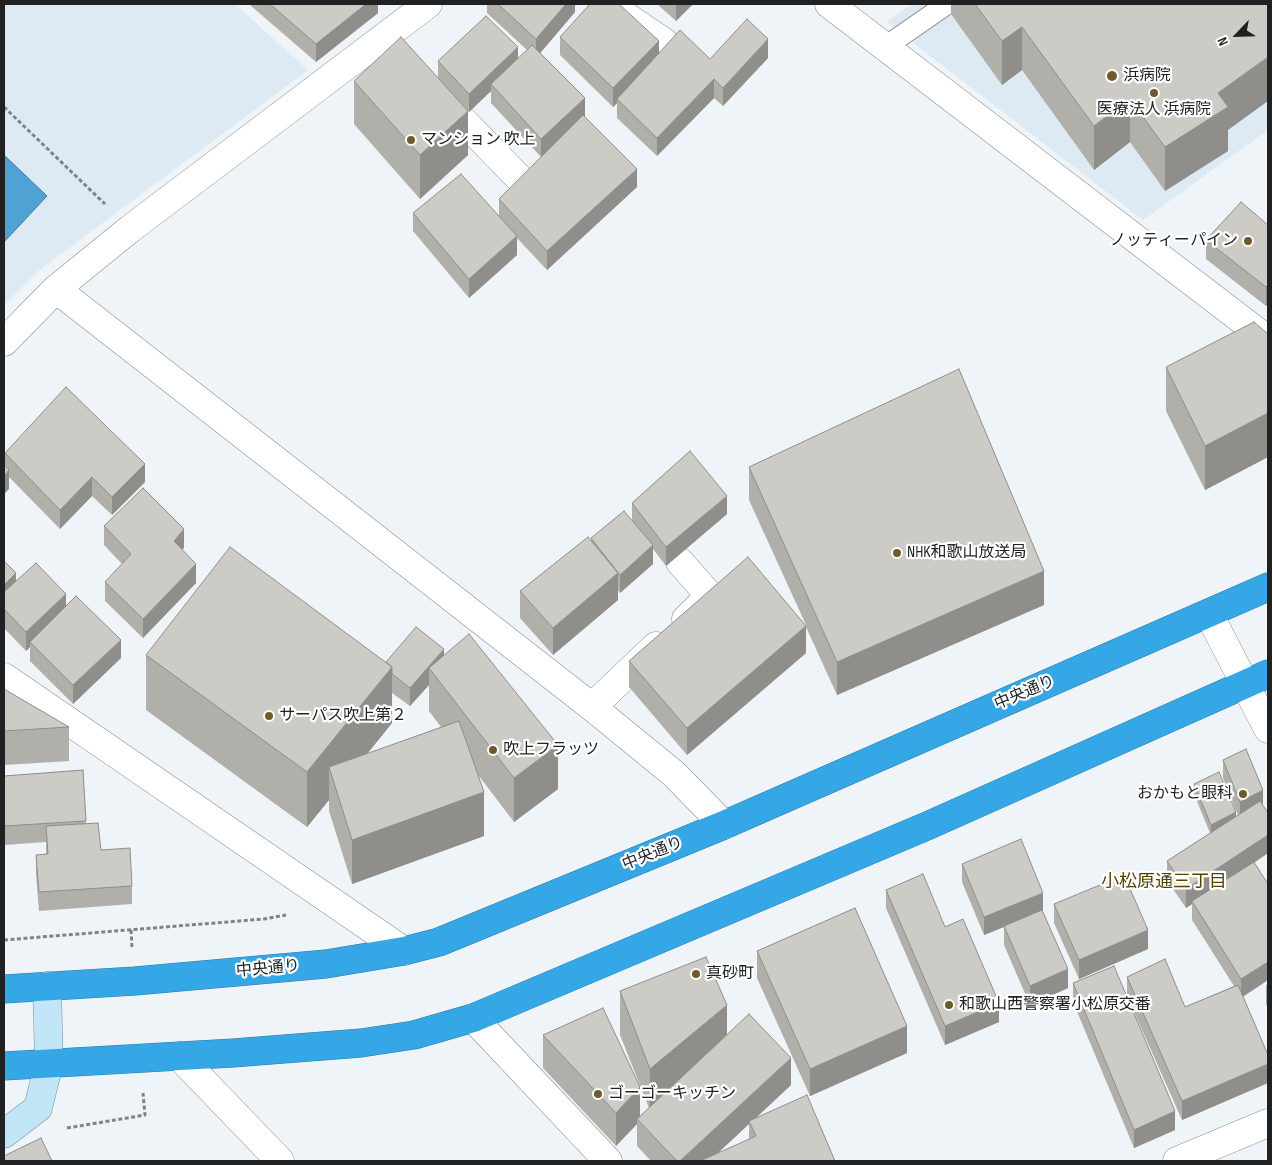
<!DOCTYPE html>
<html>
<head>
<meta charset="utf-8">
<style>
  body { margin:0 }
  #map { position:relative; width:1272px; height:1165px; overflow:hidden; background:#eff4f8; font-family:"Sofia Sans Condensed",sans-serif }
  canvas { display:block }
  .frame { position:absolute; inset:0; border:5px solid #1f2122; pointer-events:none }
  .north { position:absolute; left:1212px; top:10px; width:50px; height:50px; -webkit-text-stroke:4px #fff; paint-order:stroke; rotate:246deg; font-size:14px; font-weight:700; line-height:20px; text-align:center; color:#1f2122 }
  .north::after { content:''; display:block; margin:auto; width:18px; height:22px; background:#1f2122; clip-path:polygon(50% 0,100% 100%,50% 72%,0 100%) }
</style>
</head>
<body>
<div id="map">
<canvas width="1272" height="1165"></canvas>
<div class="frame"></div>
<div class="north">N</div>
</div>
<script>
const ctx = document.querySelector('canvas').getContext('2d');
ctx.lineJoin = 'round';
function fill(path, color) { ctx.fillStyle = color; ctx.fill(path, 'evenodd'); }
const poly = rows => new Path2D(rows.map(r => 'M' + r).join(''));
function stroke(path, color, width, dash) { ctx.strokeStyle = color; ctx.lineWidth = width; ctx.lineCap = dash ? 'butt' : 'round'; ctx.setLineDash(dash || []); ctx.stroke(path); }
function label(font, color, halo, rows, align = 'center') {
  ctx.font = font + ' "Sofia Sans Condensed","Noto Sans JP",sans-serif'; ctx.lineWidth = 4.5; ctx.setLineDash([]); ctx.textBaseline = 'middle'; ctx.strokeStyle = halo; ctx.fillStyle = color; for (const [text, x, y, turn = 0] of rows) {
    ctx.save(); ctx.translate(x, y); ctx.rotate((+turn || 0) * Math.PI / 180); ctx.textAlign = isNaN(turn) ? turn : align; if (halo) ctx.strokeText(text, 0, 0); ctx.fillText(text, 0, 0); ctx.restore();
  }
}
fill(poly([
  [4,4,235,4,308,70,37,272,4,305],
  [912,4,1268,4,1268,130,1143,220,886,22]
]), '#deeaf3');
const water = poly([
  [4,155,47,196,4,242,4,155]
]);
fill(water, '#51a2d4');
stroke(water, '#427b9f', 1);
const lane = poly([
  [885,47,947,4]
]);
const street = poly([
  [608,4,664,42],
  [829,4,1268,340],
  [441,98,518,177],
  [56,289,592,707,674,774,724,825],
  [4,342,56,289,130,229,428,4],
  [680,562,710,596,686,619],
  [1209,614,1268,729],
  [4,677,404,951],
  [592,707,656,646],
  [473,1018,608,1161],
  [179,1056,280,1161],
  [1177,1161,1268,1123]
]);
const secondary = poly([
  [4,1134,38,1108,49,1063,47,986]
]);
const highway = poly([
  [4,989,135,981,326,964,404,951,439,942,724,825,1268,587],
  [4,1066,233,1053,361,1043,414,1035,473,1018,927,826,1268,674]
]);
stroke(lane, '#898d91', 22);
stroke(street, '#898d91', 29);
stroke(secondary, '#898d91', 29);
stroke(highway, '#2e78a1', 29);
stroke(poly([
  [4,107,105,204],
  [131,930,132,947],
  [4,940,264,919,286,915],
  [67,1128,145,1115,143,1093]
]), '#7f8385', 3, [4, 2.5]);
stroke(lane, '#fff', 20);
stroke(street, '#fff', 28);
stroke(secondary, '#c3e5f8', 28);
stroke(highway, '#36a7e6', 28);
fill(poly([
  [250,4,378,4,378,13,316,62,250,5],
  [487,4,575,4,575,12,540,53,585,117,637,187,547,270,517,238,517,255,469,298,413,231,413,213,499,216,499,199,541,157,491,103,491,91,469,112,453,95,468,155,420,199,354,124,354,81,438,79,438,61,518,59,527,50,487,13],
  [657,4,693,4,676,21],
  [951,4,1268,4,1228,130,1228,151,1165,191,1130,142,1094,170,1022,70,1002,85,951,14],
  [560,37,659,53,710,59,768,58,723,106,714,98,657,156,617,118,617,103,613,107,560,55],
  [1268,225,1268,304,1266,306,1206,259,1206,240],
  [1268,334,1268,457,1205,490,1166,411,1166,367],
  [5,453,145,482,112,515,92,496,60,529,9,477,9,489,5,465],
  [749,467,1044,605,837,695,806,627,806,653,687,755,629,687,629,661,806,625,749,500],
  [632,503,727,514,666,566,653,549,653,564,620,593,618,590,618,600,553,655,520,618,520,591,591,540,591,538,632,519],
  [104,526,184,548,182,550,196,583,143,638,105,601,105,582,122,564,104,545],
  [4,561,16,581,66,606,121,658,73,704,30,661,30,647,26,651,4,628],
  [146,655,386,662,444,655,558,789,514,822,479,776,484,836,352,884,329,811,329,800,307,827,146,710],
  [429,685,429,711,441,727,367,754,392,723,392,693,410,706],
  [4,689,69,727,69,761,4,765],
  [1223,760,1263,806,1268,813,1268,853,1254,863,1268,980,1243,996,1268,1055,1268,1083,1182,1120,1127,996,1127,977,1185,1007,1234,986,1192,920,1192,904,1186,908,1167,880,1167,861,1210,833,1194,794,1194,784,1236,816,1238,815,1223,778],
  [83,770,86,824,101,850,132,886,132,904,39,911,36,874,36,855,46,854,46,842,4,845,4,776],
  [962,864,1043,911,1042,911,1068,988,1030,1005,1004,945,1004,927,984,935,962,882],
  [886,890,945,927,999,1022,945,1045,886,908],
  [1054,904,1148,949,1079,979,1054,923],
  [757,951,907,1053,810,1096,757,978],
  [1073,983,1175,1130,1134,1148,1073,1002],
  [1268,984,1268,1008,1266,1004,1266,985],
  [620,991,727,1034,791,1085,756,1118,835,1161,651,1161,637,1146,637,1124,616,1146,543,1068,543,1035,640,1116,649,1108,620,1035],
  [749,1124,749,1140,717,1154]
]), '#b0afaa');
fill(poly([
  [366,4,378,4,378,13,316,62,316,44],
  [566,4,575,4,575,12,536,58,536,39],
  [676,4,693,4,676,21],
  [1022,27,1022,70,1002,85,1002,41],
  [768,39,768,58,723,106,723,88],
  [659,41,659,60,617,99,617,103,613,107,613,88],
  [518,47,518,65,491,84,491,91,469,112,469,94],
  [1268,57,1268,101,1228,130,1228,151,1165,191,1165,147,1218,93],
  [714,79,714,98,657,156,657,138],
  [585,98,585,117,541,157,541,139],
  [1130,99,1130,142,1094,170,1094,126],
  [468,111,468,155,420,199,420,155],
  [637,169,637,187,547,270,547,251],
  [517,236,517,255,469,298,469,279],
  [1268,285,1268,304,1266,306,1266,287],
  [1268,413,1268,457,1205,490,1205,446],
  [145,464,145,482,112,515,112,497],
  [9,470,9,489,4,494,4,476],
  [92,477,92,496,60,529,60,510],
  [727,496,727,514,666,566,666,547],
  [184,529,184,548,174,559,174,541],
  [653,545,653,564,620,593,620,575],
  [196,564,196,583,143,638,143,619],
  [1044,571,1044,605,837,695,837,662],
  [16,573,16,592,4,604,4,585],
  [618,573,618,600,553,655,553,628],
  [66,594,66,612,30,642,30,647,26,651,26,632],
  [806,626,806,653,687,755,687,728],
  [121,640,121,658,73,704,73,685],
  [444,649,444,668,429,668,429,685,410,706,410,688],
  [392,667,392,723,337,791,329,767,329,800,307,827,307,772],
  [558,745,558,789,514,822,514,778],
  [1263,790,1263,809,1240,820,1240,802],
  [484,792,484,836,352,884,352,840],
  [1236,812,1236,822,1211,834,1211,825],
  [1268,835,1268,853,1193,903,1192,901,1192,904,1186,908,1186,889],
  [1043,893,1043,911,984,935,984,917],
  [1148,930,1148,949,1079,979,1079,960],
  [1268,962,1268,980,1241,998,1241,979],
  [1068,969,1068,988,1030,1005,1030,986],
  [999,1003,999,1022,945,1045,945,1026],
  [727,1005,727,1049,650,1112,650,1069],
  [907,1026,907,1053,810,1096,810,1069],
  [791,1058,791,1085,750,1123,749,1121,749,1124,709,1161,680,1161],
  [1268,1064,1268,1083,1182,1120,1182,1101],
  [640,1087,640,1120,637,1119,637,1124,616,1146,616,1113],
  [1175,1111,1175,1130,1134,1148,1134,1130]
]), '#908e8b');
const building = poly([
  [270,4,366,4,316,44,270,4],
  [498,4,566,4,536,39,498,4],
  [590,4,619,4,659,41,613,88,560,37,590,4],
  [975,4,1268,4,1268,57,1218,93,1228,107,1165,147,1130,99,1094,126,1022,27,1002,41,975,4],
  [486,16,518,47,469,94,438,61,486,16],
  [747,19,768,39,723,88,714,79,657,138,617,99,680,30,710,59,747,19],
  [401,37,468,111,420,155,354,81,401,37],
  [532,45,585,98,541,139,491,84,532,45],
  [583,115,637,169,547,251,499,199,583,115],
  [461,174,517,236,469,279,413,213,461,174],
  [1241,202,1268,225,1268,285,1266,287,1206,240,1241,202],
  [1254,322,1268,334,1268,413,1205,446,1166,367,1254,322],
  [959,369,1044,571,837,662,749,467,959,369],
  [66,387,145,464,112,497,92,477,60,510,5,453,66,387],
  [690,451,727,496,666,547,632,503,690,451],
  [4,464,9,470,4,476,4,464],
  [143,488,184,529,174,541,196,564,143,619,105,582,131,554,104,526,143,488],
  [624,511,653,545,620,575,591,538,624,511],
  [588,537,618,573,553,628,520,591,588,537],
  [230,547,392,667,307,772,146,655,230,547],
  [748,557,806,626,687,728,629,661,748,557],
  [4,561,16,573,4,585,4,561],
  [36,563,66,594,26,632,4,609,4,592,36,563],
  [76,596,121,640,73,685,30,642,76,596],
  [416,627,444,649,410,688,392,674,392,667,386,662,416,627],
  [469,634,558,745,514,778,429,668,469,634],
  [4,689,69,727,4,731,4,689],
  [459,721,484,792,352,840,329,767,459,721],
  [1246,749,1263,790,1240,802,1223,760,1246,749],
  [83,770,86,821,4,826,4,776,83,770],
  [1219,772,1236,812,1211,825,1194,784,1219,772],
  [1260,801,1268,813,1268,835,1186,889,1167,861,1260,801],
  [98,823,101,850,130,848,132,886,39,892,36,855,48,854,46,826,98,823],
  [1021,839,1043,893,984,917,962,864,1021,839],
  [1254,862,1268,884,1268,962,1241,979,1192,901,1254,862],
  [923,874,945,927,963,919,999,1003,945,1026,886,890,923,874],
  [1124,875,1148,930,1079,960,1054,904,1124,875],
  [855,908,907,1026,810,1069,757,951,855,908],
  [1042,910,1068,969,1030,986,1004,926,1042,910],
  [706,957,727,1005,650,1069,620,991,706,957],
  [1165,959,1185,1007,1238,985,1268,1055,1268,1064,1182,1101,1127,977,1165,959],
  [1114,966,1175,1111,1134,1130,1073,983,1114,966],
  [603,1008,640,1087,616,1113,543,1035,603,1008],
  [749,1014,791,1058,680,1161,677,1161,637,1119,749,1014],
  [807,1095,835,1161,700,1161,756,1136,749,1121,807,1095],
  [41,1138,52,1161,4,1161,4,1156,41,1138]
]);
fill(building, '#cdcbc6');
stroke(building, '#908e8b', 1);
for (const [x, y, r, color] of [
  [1112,76,6,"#6f5b2a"],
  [1154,93,5,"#6f5b2a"],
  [411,140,5,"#6f5b2a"],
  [1248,241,5,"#6f5b2a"],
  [897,553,5,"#6f5b2a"],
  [269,716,5,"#6f5b2a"],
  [493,750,5,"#6f5b2a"],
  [1243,794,5,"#6f5b2a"],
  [696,974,5,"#6f5b2a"],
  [949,1005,5,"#6f5b2a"],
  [598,1094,5,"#6f5b2a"]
]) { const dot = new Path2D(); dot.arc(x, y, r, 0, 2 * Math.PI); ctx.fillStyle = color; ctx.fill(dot); stroke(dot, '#fff', 2); }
label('16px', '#1f2122', '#fff', [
  ["浜病院",1123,76],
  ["医療法人 浜病院",1154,110,"center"],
  ["マンション 吹上",421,140],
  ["ノッティーパイン",1238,241,"right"],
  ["NHK和歌山放送局",907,553],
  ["サーパス吹上第２",279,716],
  ["吹上フラッツ",503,750],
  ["おかもと眼科",1233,794,"right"],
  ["真砂町",706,974],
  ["和歌山西警察署小松原交番",959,1005],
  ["ゴーゴーキッチン",608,1094]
], 'left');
label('16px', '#1f2122', '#fff', [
  ["中央通り",1025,693,-23],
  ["中央通り",653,854,-22],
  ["中央通り",268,969,-5]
]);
label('18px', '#584200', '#fff', [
  ["小松原通三丁目",1164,882]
]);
</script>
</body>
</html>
